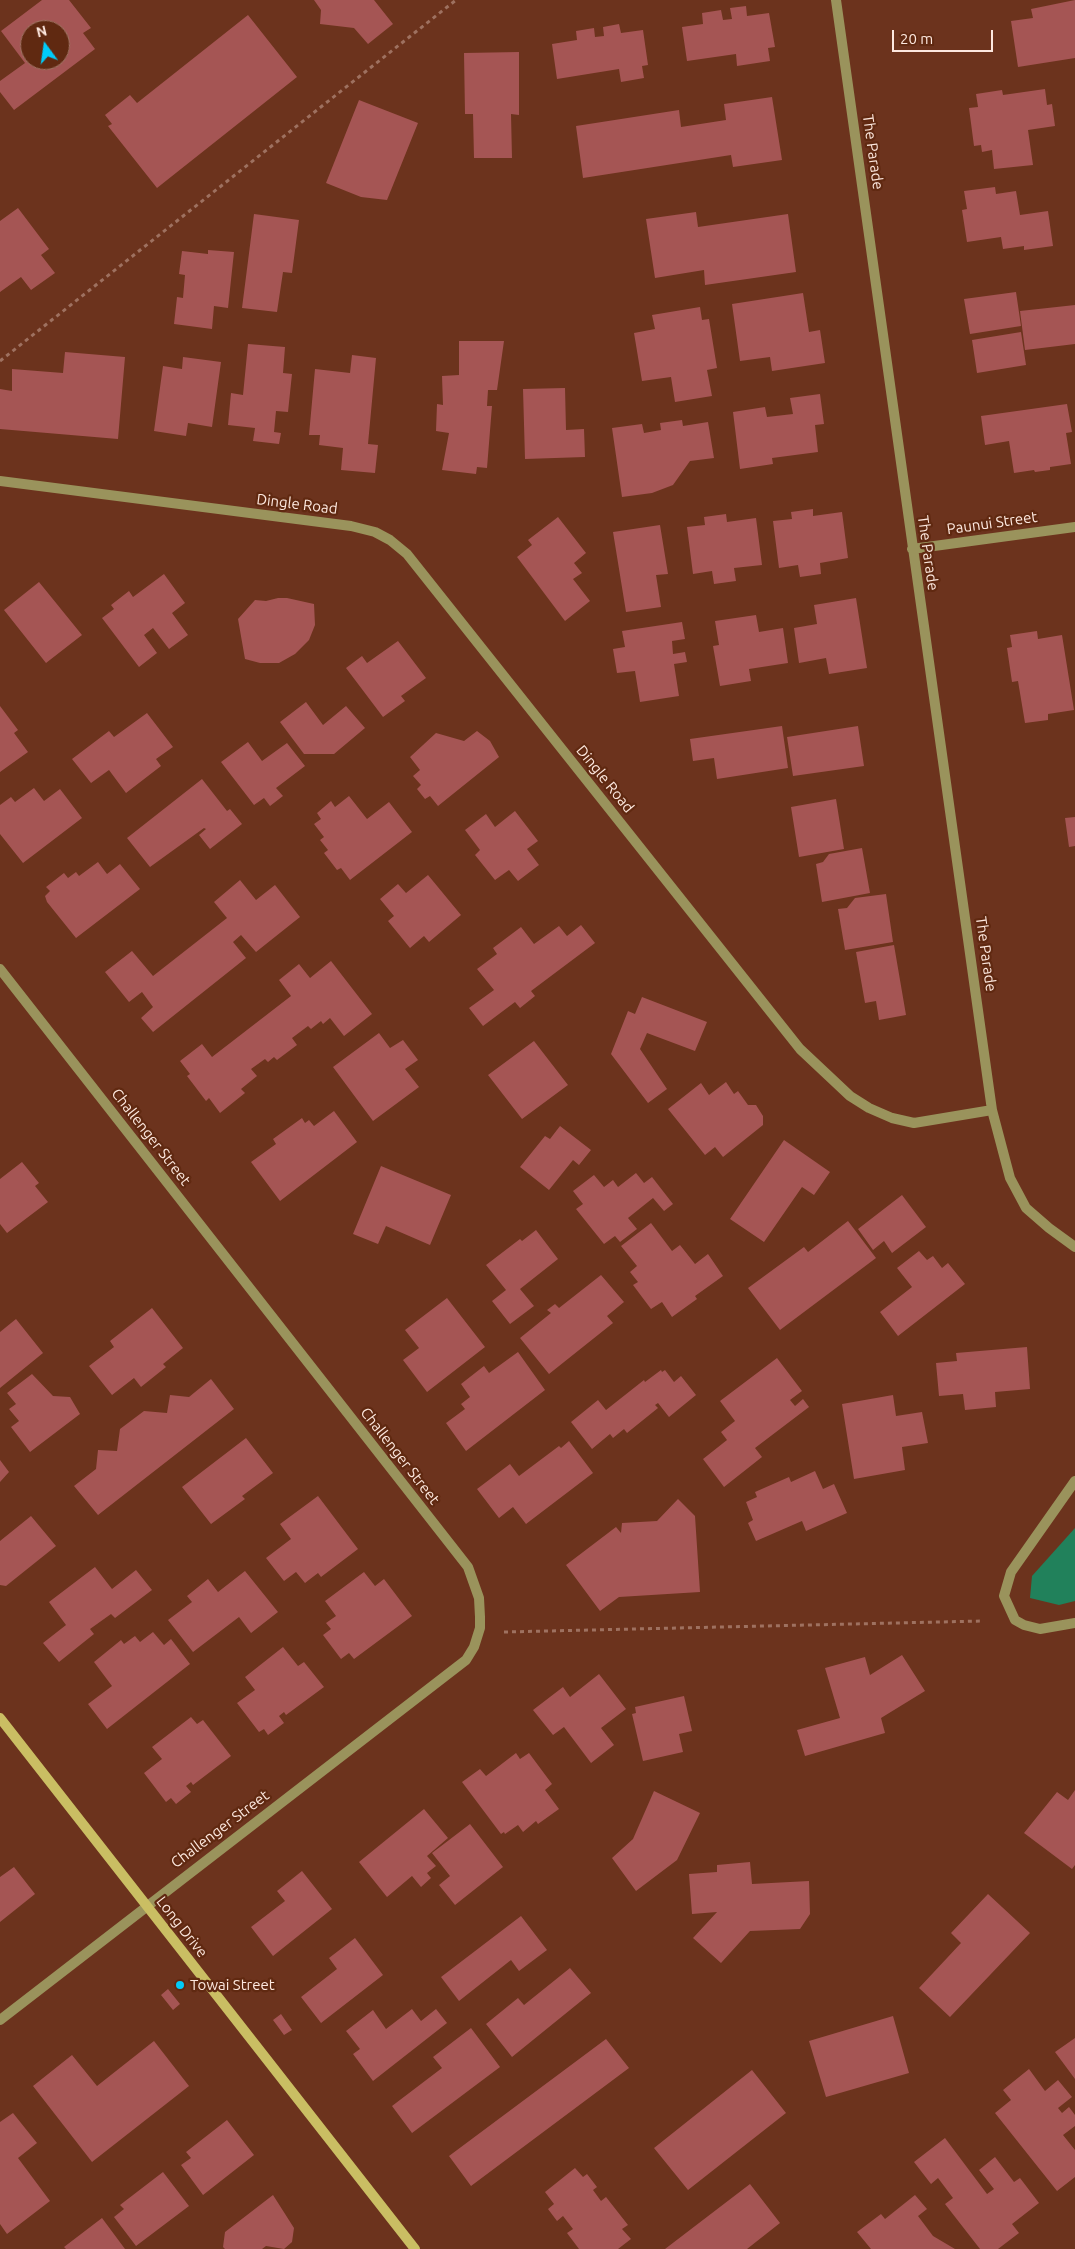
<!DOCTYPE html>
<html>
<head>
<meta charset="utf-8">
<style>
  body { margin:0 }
  #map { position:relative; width:1075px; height:2249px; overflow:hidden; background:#6c331d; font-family:Ubuntu,sans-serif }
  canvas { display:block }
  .north { position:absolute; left:20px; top:20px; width:50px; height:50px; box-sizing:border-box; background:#602911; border:1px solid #9f7563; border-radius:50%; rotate:346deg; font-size:14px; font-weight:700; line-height:20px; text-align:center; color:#fde8df }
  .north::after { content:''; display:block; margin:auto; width:18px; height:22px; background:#00cbf9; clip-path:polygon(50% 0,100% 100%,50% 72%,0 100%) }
  .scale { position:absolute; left:892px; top:30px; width:101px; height:22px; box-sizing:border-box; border:2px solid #fde8df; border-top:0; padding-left:6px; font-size:15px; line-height:18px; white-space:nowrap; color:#fde8df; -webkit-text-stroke:4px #602911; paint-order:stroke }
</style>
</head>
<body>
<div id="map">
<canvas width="1075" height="2249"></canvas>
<div class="north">N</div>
<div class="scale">20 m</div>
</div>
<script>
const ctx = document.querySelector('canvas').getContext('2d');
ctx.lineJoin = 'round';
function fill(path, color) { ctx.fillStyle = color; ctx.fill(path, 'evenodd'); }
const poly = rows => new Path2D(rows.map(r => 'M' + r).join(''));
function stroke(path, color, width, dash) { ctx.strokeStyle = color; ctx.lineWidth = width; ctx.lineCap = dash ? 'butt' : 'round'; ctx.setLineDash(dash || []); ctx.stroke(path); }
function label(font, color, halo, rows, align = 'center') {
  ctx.font = font + ' Ubuntu,sans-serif'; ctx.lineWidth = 4.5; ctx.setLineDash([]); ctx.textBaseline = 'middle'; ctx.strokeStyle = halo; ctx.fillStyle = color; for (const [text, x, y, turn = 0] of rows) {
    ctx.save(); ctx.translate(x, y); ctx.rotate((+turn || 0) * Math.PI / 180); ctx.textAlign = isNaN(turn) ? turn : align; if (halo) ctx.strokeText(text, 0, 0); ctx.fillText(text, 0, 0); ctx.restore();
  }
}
fill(poly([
  [1075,1528,1075,1601,1059,1605,1030,1598,1032,1576]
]), '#21815b');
fill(poly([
  [42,0,69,0,91,28,83,33,95,49,14,110,0,92,0,81,25,63,1,31],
  [30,30,60,30,60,60,30,60],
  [314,0,374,0,393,24,368,44,354,28,320,24,321,10],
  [1075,0,1075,58,1018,67,1011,21,1033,18,1031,9],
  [746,6,747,16,769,13,775,47,768,48,770,61,737,66,736,54,687,61,682,27,703,24,702,13,721,10,723,20,732,19,730,8],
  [248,15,297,77,157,188,108,126,112,124,105,115,130,95,137,103],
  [619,24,621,33,643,30,648,65,642,66,644,78,621,82,619,69,557,79,552,44,577,40,576,31,594,28,595,37,604,36,603,27],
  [519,52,519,115,511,114,512,158,474,158,473,114,465,114,464,53],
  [1045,89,1047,105,1052,104,1055,126,1028,130,1033,165,994,169,992,150,982,152,981,145,974,146,969,108,978,107,976,94,1002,90,1003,95],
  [772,97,782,160,733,167,731,155,583,178,576,126,679,110,681,127,726,120,724,104],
  [359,100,418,123,387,200,361,197,326,183],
  [995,187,996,194,1016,191,1020,215,1048,211,1053,246,1024,250,1024,246,1003,249,1001,237,967,242,962,210,967,209,964,191],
  [18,208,49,249,41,255,55,273,31,290,21,277,0,292,0,221],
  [696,212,698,227,788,214,796,272,705,285,704,270,655,278,646,219],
  [254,214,299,220,292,273,283,272,277,312,242,308],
  [208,250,234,252,228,308,214,306,212,329,174,324,177,297,183,298,185,275,179,274,182,251,208,254],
  [1016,292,1021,326,970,334,964,299],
  [803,293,809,332,820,330,825,363,772,371,770,357,740,361,732,304],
  [1075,305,1075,344,1025,350,1020,311],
  [700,307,702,320,709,319,717,368,707,370,712,396,675,402,671,377,642,381,634,333,655,329,652,315],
  [1021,332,1026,365,977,373,972,340],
  [459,341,504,341,497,390,488,390,487,406,492,406,487,468,477,467,476,474,442,470,449,433,436,431,437,404,443,405,442,376,459,375],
  [248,344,285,347,283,373,292,374,288,412,276,411,274,432,281,433,279,444,253,441,255,428,228,425,231,393,243,395],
  [65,352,125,357,118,439,0,429,0,389,12,391,12,369,63,373],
  [352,355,376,358,368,444,378,445,375,473,341,470,343,448,319,445,320,435,309,435,315,369,350,373],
  [183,357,221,362,212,427,188,423,186,436,154,431,163,366,182,369],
  [565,388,566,430,584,429,585,457,525,459,523,389],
  [820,394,824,424,815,425,818,452,772,458,773,464,740,469,733,412,765,407,767,417,793,414,790,398],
  [1067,404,1072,432,1066,433,1071,464,1050,467,1050,470,1035,472,1034,470,1014,473,1009,441,985,445,981,416],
  [682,420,683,426,708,422,714,458,690,461,673,485,652,493,622,497,612,428,642,424,644,433,661,430,660,423],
  [813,509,813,516,842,512,848,558,820,563,821,574,800,577,798,565,779,568,773,521,792,519,791,512],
  [726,514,727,522,756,518,762,565,734,568,736,581,714,584,712,571,693,574,687,527,705,525,704,517],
  [558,517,586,553,574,563,582,573,573,579,590,601,565,621,517,557,532,545,528,540],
  [660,525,668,574,656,575,661,607,626,612,613,532],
  [164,574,185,603,172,613,188,635,169,649,153,628,144,635,157,653,139,667,102,618,114,609,111,605,129,591,133,597],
  [39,582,82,635,46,663,4,610],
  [278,598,287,598,314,604,315,625,309,640,295,654,279,663,260,663,245,659,238,619,255,600,266,601],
  [856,598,867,668,829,674,826,658,799,663,794,628,817,624,814,605],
  [756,615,759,632,783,628,788,663,749,669,751,681,720,686,713,646,719,645,715,621],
  [682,622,685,639,672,641,673,654,685,652,687,662,674,664,679,696,640,702,635,671,617,673,613,649,625,647,622,631],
  [1037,631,1038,639,1062,635,1074,710,1048,714,1048,720,1025,723,1018,681,1012,682,1007,648,1012,647,1010,635],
  [398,641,426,678,401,696,405,701,383,717,346,668,362,656,367,663],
  [306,702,323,725,346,706,365,728,334,754,304,754,280,722],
  [0,706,18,730,14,733,28,752,0,772],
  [147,713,173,747,156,759,161,766,126,793,109,770,91,783,72,759,109,731,114,737],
  [782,726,788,768,717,779,714,758,693,761,690,739],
  [858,726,864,766,793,776,787,737],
  [477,731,490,741,499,757,438,806,430,796,425,799,417,789,421,785,413,776,420,770,410,757,436,733,464,741],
  [248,742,262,761,287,743,305,766,276,788,283,796,270,806,264,798,254,805,221,762],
  [202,779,227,811,230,809,242,824,210,849,199,835,206,829,204,828,150,867,127,838],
  [34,788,44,801,60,789,82,818,23,863,0,834,0,805,11,797,15,802],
  [349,796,367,819,389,802,412,832,350,880,341,868,337,870,324,853,328,850,320,840,324,837,314,824,321,819,317,813,331,801,335,807],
  [836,799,844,849,799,857,791,807],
  [515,811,538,841,527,849,539,865,518,881,509,870,495,880,475,855,480,850,465,830,486,814,495,827],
  [1075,817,1075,846,1069,847,1065,818],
  [862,848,870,893,822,902,816,864,823,862,829,854],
  [98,862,107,874,120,864,140,889,76,938,47,902,45,896,50,891,46,887,64,873,68,878,76,872,79,876],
  [428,875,461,915,429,942,424,936,410,948,388,921,394,916,380,899,398,884,406,893],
  [240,880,256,900,275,885,300,917,256,952,241,935,233,942,246,958,153,1032,141,1018,153,1007,142,992,129,1002,105,972,132,951,153,976,227,918,214,902],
  [886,894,893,942,845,950,838,909,847,908,855,898],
  [581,925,595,943,531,991,535,996,520,1008,515,1002,483,1026,469,1008,494,990,477,969,497,954,493,948,521,927,534,944,559,926,567,936],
  [894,945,906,1015,879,1020,876,1001,865,1003,856,952],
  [331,961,372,1014,344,1036,330,1018,323,1024,321,1021,311,1029,308,1026,292,1038,297,1045,277,1060,274,1057,268,1062,265,1059,251,1069,257,1076,241,1089,245,1093,220,1113,209,1098,206,1101,187,1076,190,1074,180,1061,202,1044,212,1057,291,996,279,980,299,964,310,978],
  [642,997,707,1022,695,1051,647,1033,640,1049,667,1089,648,1103,611,1054,628,1011,635,1014],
  [379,1033,390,1048,403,1040,418,1060,405,1069,419,1087,373,1121,333,1067],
  [534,1041,568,1085,522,1119,488,1075],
  [726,1082,734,1094,738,1091,748,1105,756,1105,763,1116,763,1125,723,1157,715,1147,705,1155,668,1109,701,1083,709,1095],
  [334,1111,357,1142,280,1201,251,1162,276,1144,273,1139,302,1118,305,1123,309,1120,314,1126],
  [560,1126,591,1150,579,1165,573,1160,549,1190,520,1167,545,1136,550,1139],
  [784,1140,830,1172,814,1195,802,1187,764,1242,730,1219],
  [22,1162,39,1183,35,1186,48,1202,7,1233,0,1224,0,1179],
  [381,1166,451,1195,430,1245,386,1226,378,1244,353,1234],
  [636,1173,644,1183,652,1177,673,1204,664,1211,653,1198,628,1218,637,1229,620,1242,615,1236,604,1244,576,1209,583,1204,573,1191,594,1175,604,1187,613,1180,618,1187],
  [902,1195,926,1227,892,1253,884,1241,873,1250,858,1229],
  [848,1221,876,1258,780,1330,748,1288,804,1247,808,1252],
  [651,1223,672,1251,680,1245,695,1264,708,1254,723,1276,695,1296,697,1299,672,1317,662,1302,651,1309,633,1285,638,1282,630,1272,637,1266,621,1246],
  [536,1230,558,1259,520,1289,534,1306,510,1324,492,1301,506,1290,486,1265,520,1239,522,1241],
  [919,1251,927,1260,933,1256,942,1268,948,1263,965,1284,898,1336,880,1312,912,1287,897,1268],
  [601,1275,624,1302,607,1316,613,1323,549,1374,520,1338,551,1313,547,1310,555,1304,559,1308],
  [447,1298,485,1347,427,1392,403,1360,419,1348,405,1330],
  [152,1308,183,1348,163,1364,166,1367,141,1387,134,1378,112,1395,89,1366,114,1347,110,1341],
  [16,1319,43,1353,0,1388,0,1332],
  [1027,1347,1030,1389,995,1392,996,1407,965,1410,963,1394,939,1396,936,1363,957,1361,956,1353],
  [518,1352,545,1390,466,1451,446,1423,465,1409,461,1404,470,1397,461,1384,484,1366,489,1373],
  [777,1358,802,1391,790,1400,795,1406,803,1399,809,1407,755,1448,762,1457,724,1487,703,1459,727,1440,721,1432,735,1421,720,1401],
  [661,1370,662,1372,665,1370,674,1382,681,1376,696,1395,669,1417,658,1403,655,1405,658,1408,627,1433,624,1429,613,1438,610,1434,592,1449,571,1422,598,1400,606,1410,644,1380,645,1382],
  [32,1374,53,1396,70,1397,80,1414,30,1452,11,1427,19,1421,9,1409,16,1404,7,1393],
  [211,1379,234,1409,98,1515,74,1486,96,1469,98,1450,117,1451,120,1429,144,1411,167,1413,170,1395,189,1397],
  [893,1395,896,1416,922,1412,928,1443,902,1447,905,1470,854,1479,842,1404],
  [246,1438,273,1473,242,1496,245,1499,211,1524,182,1487],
  [569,1441,593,1473,526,1524,513,1507,499,1518,477,1489,510,1464,519,1476,559,1446,561,1448],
  [0,1460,9,1472,0,1482],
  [815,1471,823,1489,834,1484,847,1513,806,1531,802,1521,756,1541,748,1523,753,1520,746,1502,757,1497,755,1492,789,1477,791,1482],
  [318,1496,358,1549,321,1577,318,1573,305,1583,296,1572,284,1581,266,1558,291,1539,280,1524],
  [678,1499,695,1516,700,1592,619,1597,600,1611,566,1565,616,1527,621,1533,622,1523,657,1521],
  [31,1516,56,1546,6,1586,0,1585,0,1541],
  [95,1567,112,1589,136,1570,152,1590,115,1618,111,1614,90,1629,94,1634,59,1662,43,1643,66,1625,49,1602],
  [245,1571,278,1612,251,1633,239,1617,193,1652,168,1620,192,1602,187,1596,208,1579,218,1592],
  [364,1572,375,1586,384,1579,412,1616,354,1659,349,1653,341,1659,323,1635,331,1629,326,1623,336,1616,325,1601],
  [153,1632,164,1645,171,1639,190,1664,107,1729,88,1704,112,1686,94,1662,121,1640,124,1644,135,1636,140,1642],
  [283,1647,298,1666,304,1662,324,1687,286,1715,284,1712,279,1716,284,1723,268,1735,264,1729,259,1732,237,1703,255,1690,245,1677],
  [902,1655,925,1691,881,1718,885,1733,805,1756,797,1730,840,1718,825,1668,865,1657,870,1675],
  [599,1674,626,1709,601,1728,614,1745,591,1763,564,1727,553,1735,533,1710,563,1687,570,1697],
  [684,1696,692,1731,679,1734,683,1752,643,1761,632,1714,636,1713,635,1707],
  [191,1717,197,1724,203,1720,231,1756,193,1785,191,1782,186,1786,191,1792,176,1804,171,1798,166,1802,144,1773,162,1759,152,1747],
  [516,1753,520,1759,529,1753,552,1784,545,1790,559,1809,538,1824,536,1821,523,1832,518,1825,505,1834,504,1832,501,1834,462,1782,480,1769,486,1776],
  [1075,1790,1075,1865,1072,1869,1024,1833,1057,1792,1068,1800],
  [654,1791,700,1813,677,1860,636,1891,612,1858,633,1839],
  [424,1809,448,1838,427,1856,436,1866,427,1873,431,1878,421,1887,412,1876,387,1897,359,1862],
  [470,1824,503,1867,455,1905,439,1885,450,1876,432,1853],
  [750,1862,752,1884,809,1881,810,1914,800,1929,750,1931,721,1963,693,1938,717,1912,692,1914,689,1874,717,1872,717,1865],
  [14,1867,35,1894,0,1922,0,1877],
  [302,1871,332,1909,273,1956,251,1927,285,1901,277,1891],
  [988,1894,1030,1933,950,2017,919,1988,961,1943,951,1933],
  [521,1916,547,1950,519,1971,511,1960,459,2001,441,1977],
  [355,1938,383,1975,321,2023,301,1997,337,1969,329,1958],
  [570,1968,591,1993,512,2057,486,2024,518,1998,524,2005],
  [168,1989,180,2004,173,2010,161,1995],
  [412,2009,421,2021,436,2009,447,2023,373,2081,353,2054,360,2049,346,2031,373,2010,386,2029],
  [281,2014,292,2030,284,2035,273,2020],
  [893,2016,909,2073,826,2097,809,2041],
  [471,2028,500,2067,412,2133,392,2106,442,2068,433,2057],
  [1075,2038,1075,2079,1055,2052],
  [606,2039,629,2068,471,2186,449,2156],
  [154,2041,189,2086,92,2162,33,2086,72,2055,97,2086],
  [1029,2069,1045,2091,1058,2080,1072,2097,1058,2108,1062,2113,1069,2107,1075,2115,1075,2126,1063,2135,1075,2150,1075,2177,1057,2191,995,2113,1011,2100,1003,2090],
  [752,2070,786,2113,688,2190,654,2148],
  [13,2113,37,2143,18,2158,50,2201,7,2234,0,2224,0,2122],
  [227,2120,254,2155,203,2195,181,2165,191,2158,186,2152],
  [945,2138,987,2194,994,2189,979,2170,995,2157,1014,2182,1020,2178,1039,2203,1012,2224,1019,2233,998,2249,980,2249,945,2204,953,2198,938,2178,931,2184,914,2162],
  [575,2168,583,2177,587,2174,597,2187,593,2190,601,2201,606,2197,628,2225,622,2229,631,2239,618,2249,579,2249,567,2233,573,2229,563,2216,557,2221,548,2209,554,2204,545,2192],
  [163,2172,189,2206,136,2246,114,2217,124,2209,120,2205],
  [750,2184,780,2223,747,2249,665,2249],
  [273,2195,294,2228,292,2242,284,2249,266,2246,262,2249,225,2249,223,2247,225,2232],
  [915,2195,927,2209,918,2216,933,2236,955,2249,871,2249,857,2232,881,2214,885,2219],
  [102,2218,125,2249,66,2249,64,2247]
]), '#a55554');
stroke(poly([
  [0,361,456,0],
  [504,1632,982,1621]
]), '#9e7160', 3, [4, 4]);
stroke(poly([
  [836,0,992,1110],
  [0,481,351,526,375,532,390,540,407,554,800,1049,850,1096,869,1108,892,1118,914,1123,992,1110,1010,1178,1026,1208,1049,1228,1075,1247],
  [912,549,1075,527],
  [0,969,468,1567,479,1598,480,1617,480,1628,474,1647,466,1660,0,2020],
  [1075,1481,1011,1572,1004,1596,1015,1620,1024,1625,1040,1629,1075,1623]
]), '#9a935c', 10);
stroke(poly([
  [0,1718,415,2249]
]), '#cabe63', 10);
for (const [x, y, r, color] of [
  [180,1985,5,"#00cbf9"]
]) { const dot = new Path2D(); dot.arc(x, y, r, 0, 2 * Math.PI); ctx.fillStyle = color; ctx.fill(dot); stroke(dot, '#602911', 2); }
label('15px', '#fde8df', '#602911', [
  ["The Parade",873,152,82],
  ["Dingle Road",297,504,7],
  ["Paunui Street",992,523,-8],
  ["The Parade",928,553,82],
  ["Dingle Road",605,779,51],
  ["The Parade",986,954,82],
  ["Challenger Street",151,1137,52],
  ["Challenger Street",400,1456,52],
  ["Challenger Street",220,1829,-37],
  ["Long Drive",182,1927,52]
]);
label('15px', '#fde8df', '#602911', [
  ["Towai Street",190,1985]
], 'left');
</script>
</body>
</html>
